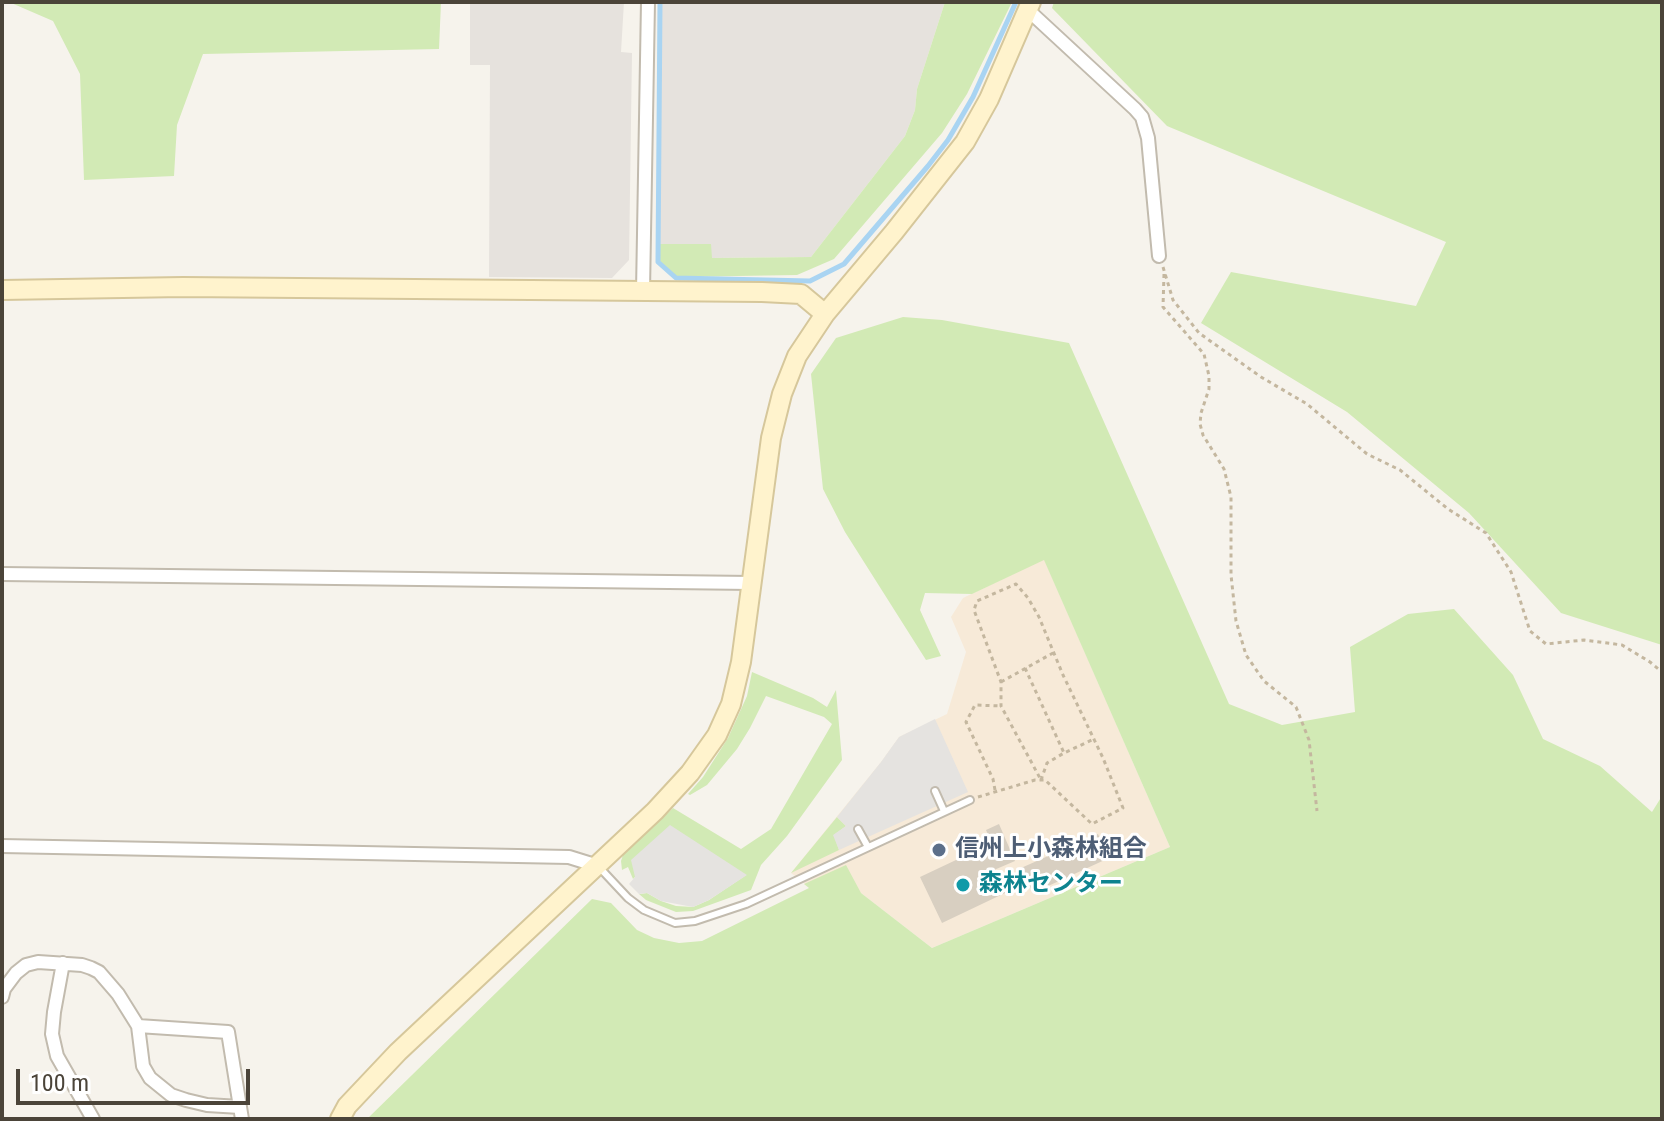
<!DOCTYPE html>
<html>
<head>
<meta charset="utf-8">
<style>
  body { margin:0 }
  #map { position:relative; width:1664px; height:1121px; overflow:hidden; background:#f6f3ec; font-family:"Roboto Condensed",sans-serif }
  canvas { display:block }
  .frame { position:absolute; inset:0; border:4px solid #4b4439; pointer-events:none }
  .scale { position:absolute; left:16px; top:1069px; width:234px; height:36px; box-sizing:border-box; border:4px solid #4b4439; border-top:0; padding-left:10px; font-size:24px; line-height:28px; white-space:nowrap; color:#4b4439; -webkit-text-stroke:6px #fff; paint-order:stroke }
</style>
</head>
<body>
<div id="map">
<canvas width="1664" height="1121"></canvas>
<div class="frame"></div>
<div class="scale">100 m</div>
</div>
<script>
const ctx = document.querySelector('canvas').getContext('2d');
ctx.lineJoin = 'round';
function fill(path, color) { ctx.fillStyle = color; ctx.fill(path, 'evenodd'); }
const poly = rows => new Path2D(rows.map(r => 'M' + r).join(''));
function stroke(path, color, width, dash) { ctx.strokeStyle = color; ctx.lineWidth = width; ctx.lineCap = dash ? 'butt' : 'round'; ctx.setLineDash(dash || []); ctx.stroke(path); }
function label(font, color, halo, rows, align = 'center') {
  ctx.font = font + ' "Roboto Condensed","Noto Sans JP",sans-serif'; ctx.lineWidth = 6; ctx.setLineDash([]); ctx.textBaseline = 'middle'; ctx.strokeStyle = halo; ctx.fillStyle = color; for (const [text, x, y, turn = 0] of rows) {
    ctx.save(); ctx.translate(x, y); ctx.rotate((+turn || 0) * Math.PI / 180); ctx.textAlign = isNaN(turn) ? turn : align; if (halo) ctx.strokeText(text, 0, 0); ctx.fillText(text, 0, 0); ctx.restore();
  }
}
fill(poly([
  [1044,559,1170,847,932,948,861,893,810,888,791,873,881,762,899,737,947,714,966,652,951,617,963,598]
]), '#f7ead8');
fill(poly([
  [470,2,624,2,621,52,632,53,629,260,612,278,489,277,490,65,470,65],
  [662,2,945,2,917,89,915,110,905,136,811,257,711,258,711,244,659,244]
]), '#e6e2dd');
fill(poly([
  [9,2,441,2,439,49,203,54,177,125,174,176,84,180,80,74,53,21],
  [945,2,1012,2,967,94,942,133,834,259,797,275,677,277,660,261,659,244,711,244,712,258,811,257,905,136,915,110,917,89],
  [1054,2,1662,2,1662,645,1561,613,1469,513,1347,412,1201,323,1231,272,1416,306,1446,242,1167,126,1052,8],
  [903,317,942,320,1069,343,1229,704,1282,725,1355,712,1350,647,1408,614,1454,609,1513,675,1543,739,1600,766,1652,812,1662,796,1662,1119,367,1119,592,899,611,903,637,930,654,938,679,943,702,941,809,888,804,884,846,865,861,893,932,948,1170,847,1044,560,972,594,925,593,920,610,941,656,926,660,845,532,823,489,811,374,836,338],
  [752,672,813,698,827,707,836,690,842,760,787,836,761,865,751,890,693,911,676,912,646,900,639,894,647,893,661,901,676,906,693,907,709,900,746,875,635,877,633,879,628,867,622,870,621,861,623,855,673,808,741,849,771,829,832,724,824,717,766,696,750,728,737,749,707,785,690,795,688,794,703,777,728,738,747,696],
  [837,817,846,826,834,835,839,850,791,873]
]), '#d2eab5');
fill(poly([
  [935,719,968,792,839,850,833,835,846,826,837,817,881,762,899,737],
  [670,825,747,875,709,900,693,907,661,901,647,893,639,894,629,884,635,877,631,860]
]), '#e5e3e0');
stroke(poly([
  [660,2,658,262,676,278,810,281,844,264,928,166,948,140,973,97,1016,2]
]), '#a9d4f2', 5);
fill(poly([
  [999,824,1015,861,994,870,1005,893,942,923,920,877,992,843,986,830],
  [1098,834,1109,858,1033,893,1021,868]
]), '#d8cfc1');
const lane = poly([
  [935,791,944,811],
  [858,829,868,847],
  [599,867,628,898,644,910,675,923,695,921,746,904,970,800]
]);
const street = poly([
  [1028,10,1135,109,1142,117,1148,138,1159,256],
  [643,291,648,2],
  [2,574,752,583],
  [2,846,569,857,598,866],
  [63,963,54,1012,52,1034,57,1056,93,1119],
  [2,997,4,989,16,973,26,965,38,962,82,965,91,968,99,972,118,994,138,1026,143,1066,150,1078,171,1095,186,1100,207,1105,240,1107,242,1119],
  [138,1026,228,1032,240,1107]
]);
const secondary = poly([
  [2,290,183,287,762,292,801,294,825,314],
  [340,1119,347,1106,398,1052,655,811,690,773,717,735,731,704,741,662,771,438,782,394,797,356,825,314,894,232,965,142,989,99,1031,2]
]);
stroke(lane, '#c2bbae', 10);
stroke(street, '#c2bbae', 16);
stroke(secondary, '#d6c79b', 22);
stroke(poly([
  [1163,267,1173,300,1199,333,1261,377,1307,404,1367,454,1400,470,1448,509,1486,533,1511,572,1530,631,1546,644,1584,640,1622,645,1650,662,1662,672],
  [1164,274,1163,307,1204,354,1209,376,1209,389,1201,413,1200,424,1203,435,1224,469,1231,497,1231,575,1236,621,1246,655,1264,681,1296,707,1309,740,1317,811],
  [1025,668,1064,753],
  [1001,682,1053,653],
  [1041,780,1047,763,1064,753,1094,739],
  [995,790,993,779,966,722,975,705,1001,706],
  [978,797,1035,780,1045,780,1092,824,1123,808,1103,758,1063,675,1039,617,1028,598,1016,584,977,601,974,610,1001,682,1001,706,1041,780]
]), '#c4b79f', 3, [4, 4]);
stroke(lane, '#fff', 6);
stroke(street, '#fff', 12);
stroke(secondary, '#fff3cd', 18);
for (const [x, y, r, color] of [
  [939,850,8,"#5c6f8a"],
  [963,885,8,"#0f9aa8"]
]) { const dot = new Path2D(); dot.arc(x, y, r, 0, 2 * Math.PI); ctx.fillStyle = color; ctx.fill(dot); stroke(dot, '#fff', 3); }
label('bold 24px', '#4e5e75', '#fff', [
  ["信州上小森林組合",955,850]
], 'left');
label('bold 24px', '#0d838f', '#fff', [
  ["森林センター",979,885]
], 'left');
</script>
</body>
</html>
